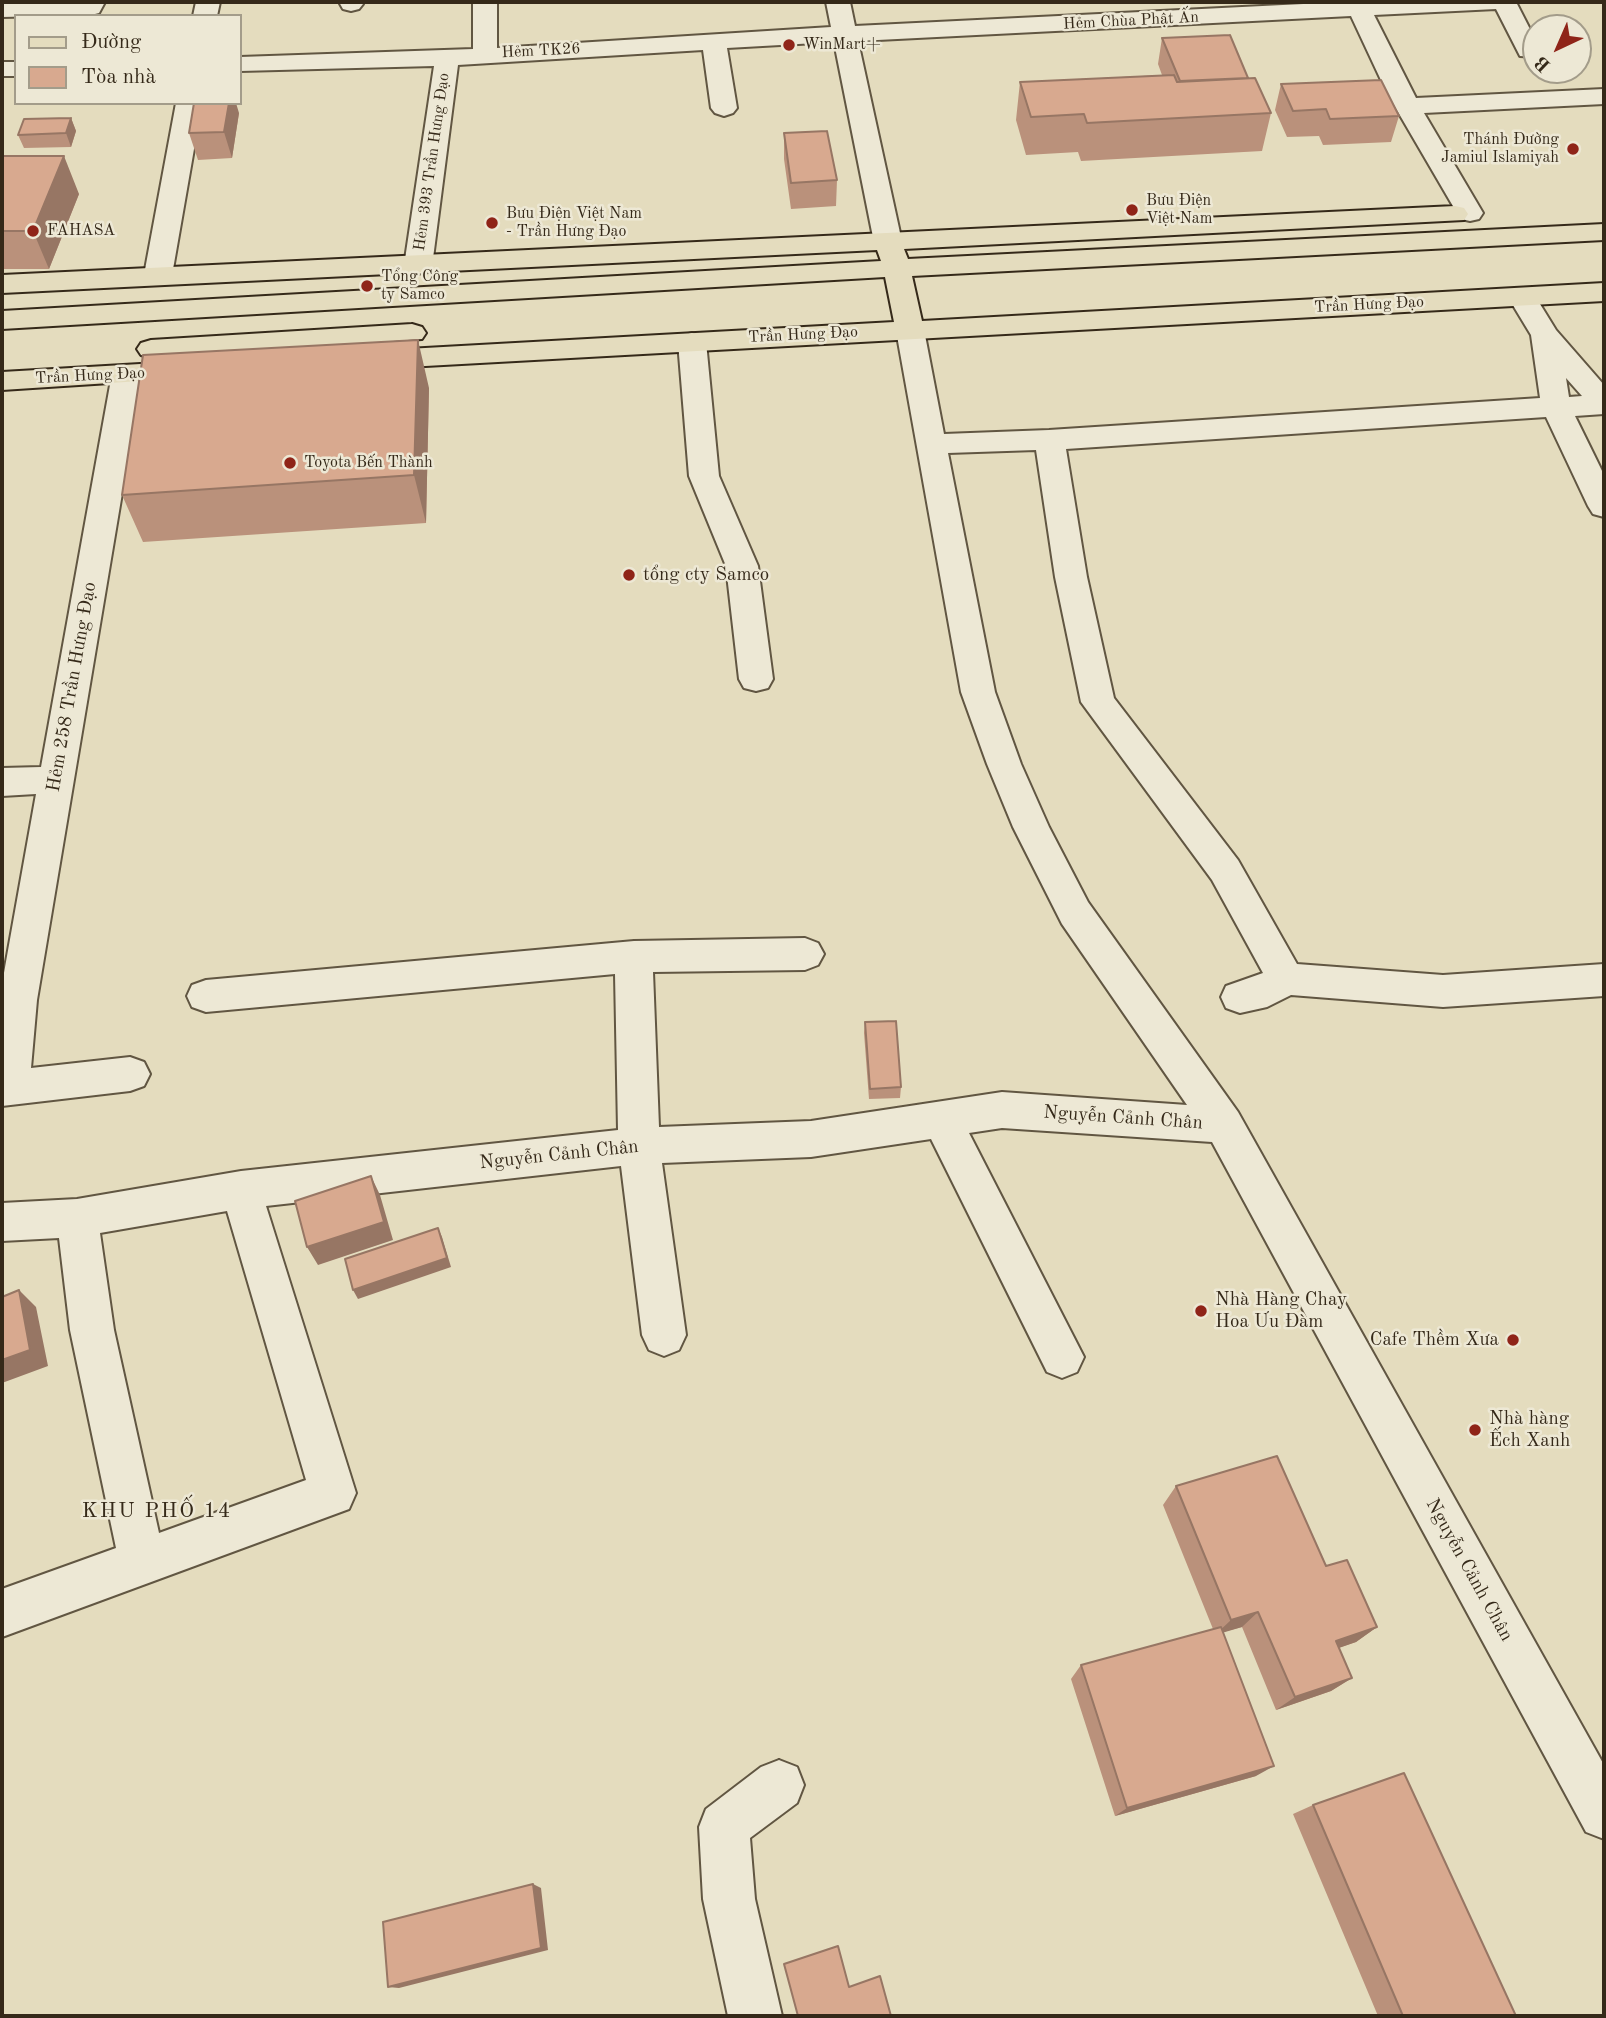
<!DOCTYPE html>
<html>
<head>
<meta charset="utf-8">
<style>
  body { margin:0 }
  #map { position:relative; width:1606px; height:2018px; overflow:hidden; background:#e4dcbe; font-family:"Old Standard TT",serif }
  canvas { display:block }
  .frame { position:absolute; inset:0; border:4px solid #352919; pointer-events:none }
  .legend { position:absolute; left:14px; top:14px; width:228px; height:91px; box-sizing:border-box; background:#ede8d5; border:2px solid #a39c8a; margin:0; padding:9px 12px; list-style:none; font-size:21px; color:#352919 }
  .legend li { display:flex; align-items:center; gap:14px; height:35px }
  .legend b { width:35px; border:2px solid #a39c8a }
  .north { position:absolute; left:1522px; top:14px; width:70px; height:70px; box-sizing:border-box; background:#ede8d5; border:2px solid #a39c8a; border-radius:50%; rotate:224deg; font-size:19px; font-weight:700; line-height:28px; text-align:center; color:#352919 }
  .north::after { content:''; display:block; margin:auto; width:24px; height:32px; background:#8f2418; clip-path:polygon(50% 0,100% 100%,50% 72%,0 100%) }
</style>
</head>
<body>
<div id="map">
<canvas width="1606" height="2018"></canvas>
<div class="frame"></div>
<ul class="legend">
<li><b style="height:9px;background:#e4dcbe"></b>Đường</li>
<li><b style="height:19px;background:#d8a98f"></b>Tòa nhà</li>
</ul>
<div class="north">B</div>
</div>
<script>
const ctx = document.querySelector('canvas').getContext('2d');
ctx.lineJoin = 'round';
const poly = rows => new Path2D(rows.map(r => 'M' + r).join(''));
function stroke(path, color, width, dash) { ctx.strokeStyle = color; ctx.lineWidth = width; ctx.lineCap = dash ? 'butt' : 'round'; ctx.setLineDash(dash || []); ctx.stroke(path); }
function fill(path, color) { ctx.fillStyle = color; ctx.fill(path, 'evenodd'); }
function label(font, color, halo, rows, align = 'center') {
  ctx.font = font + ' "Old Standard TT",serif'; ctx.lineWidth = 5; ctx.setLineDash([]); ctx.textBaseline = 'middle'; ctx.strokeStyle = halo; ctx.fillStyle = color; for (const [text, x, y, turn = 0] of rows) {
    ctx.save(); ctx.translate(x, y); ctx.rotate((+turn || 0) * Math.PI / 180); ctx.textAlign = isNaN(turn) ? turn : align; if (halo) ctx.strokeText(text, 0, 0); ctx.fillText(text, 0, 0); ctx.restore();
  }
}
const minor = poly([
  [105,2,99,13,91,15,2,17,2,3,105,2],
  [196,2,220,2,217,16,193,16,196,2],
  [339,2,363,2,363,4,359,9,351,11,343,9,339,2],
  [473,2,497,2,497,48,831,27,826,2,850,2,855,26,1344,2,1516,2,1536,41,1536,57,1520,56,1496,9,1374,15,1416,98,1604,89,1604,104,1424,113,1483,213,1479,219,1470,221,1461,219,1457,213,1387,93,1351,16,858,41,902,242,898,248,888,250,878,248,874,242,834,42,727,48,737,108,733,113,724,116,715,113,711,108,703,50,458,65,432,266,428,272,418,274,408,272,404,266,434,66,240,71,240,57,473,49,473,2],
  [2,62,16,62,16,76,2,76,2,62],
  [176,103,202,103,172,275,168,281,158,283,148,281,144,275,176,103],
  [1522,288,1532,291,1556,330,1604,385,1604,414,1575,416,1604,475,1604,517,1593,514,1588,506,1546,417,1066,449,1087,577,1114,698,1238,860,1297,964,1443,975,1604,964,1604,996,1443,1007,1291,995,1267,1007,1240,1013,1226,1008,1221,997,1226,986,1263,973,1212,880,1081,702,1055,577,1036,450,948,453,995,692,1021,764,1049,827,1088,902,1238,1112,1604,1765,1604,1839,1586,1832,1212,1142,1002,1128,969,1133,1084,1357,1077,1372,1062,1378,1047,1372,931,1139,811,1157,662,1163,686,1335,679,1350,664,1356,649,1350,642,1335,621,1166,266,1206,356,1493,349,1509,2,1637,2,1589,116,1548,70,1330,59,1238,2,1241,2,1203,77,1199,241,1171,618,1130,615,974,206,1012,192,1007,187,996,192,985,206,980,634,941,805,938,818,943,824,954,818,965,805,970,653,972,659,1127,811,1121,1002,1092,1187,1105,1062,924,1013,827,987,764,961,692,896,330,900,324,910,321,920,324,924,330,944,434,1049,430,1540,398,1531,335,1508,297,1512,291,1522,288],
  [1566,378,1582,396,1569,397,1566,378],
  [227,1211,306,1480,159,1533,114,1330,100,1233,227,1211],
  [692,333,702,336,706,342,719,476,758,566,773,679,768,688,756,691,744,688,739,679,726,566,689,476,678,342,682,336,692,333],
  [127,365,137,367,142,374,37,1000,31,1068,130,1057,144,1062,150,1074,144,1086,130,1091,2,1106,2,984,36,794,2,796,2,768,41,767,112,374,117,367,127,365],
  [779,1760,797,1767,804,1785,797,1803,750,1838,755,1899,782,2016,728,2016,703,1899,699,1827,706,1809,761,1767,779,1760]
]);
const major = poly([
  [1455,206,1464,208,1468,214,1464,220,904,249,908,259,1604,224,1604,240,912,276,922,321,1604,283,1604,301,371,369,361,367,357,360,361,353,371,351,894,322,885,277,2,329,2,311,881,261,877,250,2,293,2,275,1455,206],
  [412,324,422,327,426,333,422,339,151,358,141,355,137,349,141,343,151,340,412,324],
  [192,361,202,363,207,370,202,377,2,390,2,372,192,361]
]);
stroke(minor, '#615642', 4);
stroke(major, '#352919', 4);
fill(minor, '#ede8d5');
fill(major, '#e4dcbe');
fill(poly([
  [1162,38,1248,78,1271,113,1262,151,1081,161,1078,152,1026,155,1016,120,1020,82,1162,75,1158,64],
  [1281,84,1399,116,1391,142,1323,145,1319,136,1287,137,1275,110],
  [239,113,232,158,198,160,189,133],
  [71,118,76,131,71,147,24,148,18,135],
  [784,133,837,180,836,206,791,209,784,159],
  [2,156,79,194,49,269,2,269],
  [429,388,426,523,143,542,122,495],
  [865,1022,901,1087,900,1098,869,1099,864,1033],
  [1176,1486,1326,1566,1377,1627,1356,1642,1338,1648,1352,1678,1331,1691,1276,1710,1242,1627,1223,1632,1256,1776,1115,1816,1071,1679,1081,1665,1213,1629,1163,1505],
  [1313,1805,1516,2016,1378,2016,1293,1814]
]), '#ba917b');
fill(poly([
  [229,103,236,103,239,113,232,158,224,132],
  [71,118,76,131,71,147,66,133],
  [64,156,79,194,49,269,33,231],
  [418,340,429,388,426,523,414,475],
  [371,1176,380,1195,393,1240,318,1265,307,1247],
  [438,1228,442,1237,451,1267,358,1299,353,1290],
  [19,1290,36,1307,48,1366,2,1383,2,1360],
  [1258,1612,1242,1627,1215,1635,1231,1620],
  [1377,1627,1356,1642,1316,1656,1336,1641],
  [1352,1678,1331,1691,1276,1710,1295,1697],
  [1274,1766,1256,1776,1115,1816,1127,1808],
  [533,1884,541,1888,548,1950,399,1988,388,1987]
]), '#977664');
const building = poly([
  [1230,35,1248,78,1180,81,1162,38,1230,35],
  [1174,75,1177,82,1255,78,1271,113,1087,123,1084,114,1031,117,1020,82,1174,75],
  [1381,80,1399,116,1330,119,1326,109,1293,111,1281,84,1381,80],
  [194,103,229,103,224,132,189,133,194,103],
  [71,118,66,133,18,135,24,119,71,118],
  [827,131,837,180,791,183,784,133,827,131],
  [2,156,64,156,33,231,2,231,2,156],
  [418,340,414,475,122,495,143,355,418,340],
  [896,1021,901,1087,870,1089,865,1022,896,1021],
  [371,1176,384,1222,307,1247,295,1201,371,1176],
  [438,1228,447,1258,353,1290,345,1259,438,1228],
  [19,1290,30,1350,2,1360,2,1297,19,1290],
  [1277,1456,1326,1566,1347,1560,1377,1627,1336,1641,1352,1678,1295,1697,1258,1612,1231,1620,1176,1486,1277,1456],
  [1221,1627,1274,1766,1127,1808,1081,1665,1221,1627],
  [1404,1773,1516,2016,1403,2016,1313,1805,1404,1773],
  [533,1884,541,1948,388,1987,383,1922,533,1884],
  [838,1946,849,1987,880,1976,891,2016,798,2016,784,1964,838,1946]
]);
fill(building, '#d8a98f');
stroke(building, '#977664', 2);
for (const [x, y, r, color] of [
  [789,45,7,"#8f2418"],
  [1573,149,7,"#8f2418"],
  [1132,210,7,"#8f2418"],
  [492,223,7,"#8f2418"],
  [33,231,7,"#8f2418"],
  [367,286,7,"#8f2418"],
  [290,463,7,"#8f2418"],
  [629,575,7,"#8f2418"],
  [1201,1311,7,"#8f2418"],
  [1513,1340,7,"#8f2418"],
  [1475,1430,7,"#8f2418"]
]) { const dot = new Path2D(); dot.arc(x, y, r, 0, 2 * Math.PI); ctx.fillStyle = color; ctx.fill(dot); stroke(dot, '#ede8d5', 2.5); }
label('16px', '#352919', '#ede8d5', [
  ["Hẻm Chùa Phật Ấn",1131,21,-3],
  ["Hẻm TK26",541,51,-3],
  ["Hẻm 393 Trần Hưng Ðạo",432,162,-82],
  ["Trần Hưng Đạo",1369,305,-3],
  ["Trần Hưng Đạo",803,335,-3],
  ["Trần Hưng Đạo",90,376,-3]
]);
label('16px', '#352919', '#ede8d5', [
  ["WinMart+",803,45],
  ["Thánh Đường",1559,140,"right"],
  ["Jamiul Islamiyah",1559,158,"right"],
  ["Bưu Điện",1146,201],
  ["Việt Nam",1146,219],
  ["Bưu Điện Việt Nam",506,214],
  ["- Trần Hưng Đạo",506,232],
  ["FAHASA",47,231],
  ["Tổng Công",381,277],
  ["ty Samco",381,295],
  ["Toyota Bến Thành",304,463]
], 'left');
label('19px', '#352919', '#ede8d5', [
  ["tổng cty Samco",643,575],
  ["Nhà Hàng Chay",1215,1300],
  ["Hoa Ưu Đàm",1215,1322],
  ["Cafe Thềm Xưa",1499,1340,"right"],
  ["Nhà hàng",1489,1419],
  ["Ếch Xanh",1489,1441]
], 'left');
label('19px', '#352919', '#ede8d5', [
  ["Hẻm 258 Trần Hưng Đạo",72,687,-80],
  ["Nguyễn Cảnh Chân",1123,1118,4],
  ["Nguyễn Cảnh Chân",559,1155,-6],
  ["Nguyễn Cảnh Chân",1469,1570,61]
]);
ctx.letterSpacing = '2px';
label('21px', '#352919', '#ede8d5', [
  ["KHU PHỐ 14",157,1511]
]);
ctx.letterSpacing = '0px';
</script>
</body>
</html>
